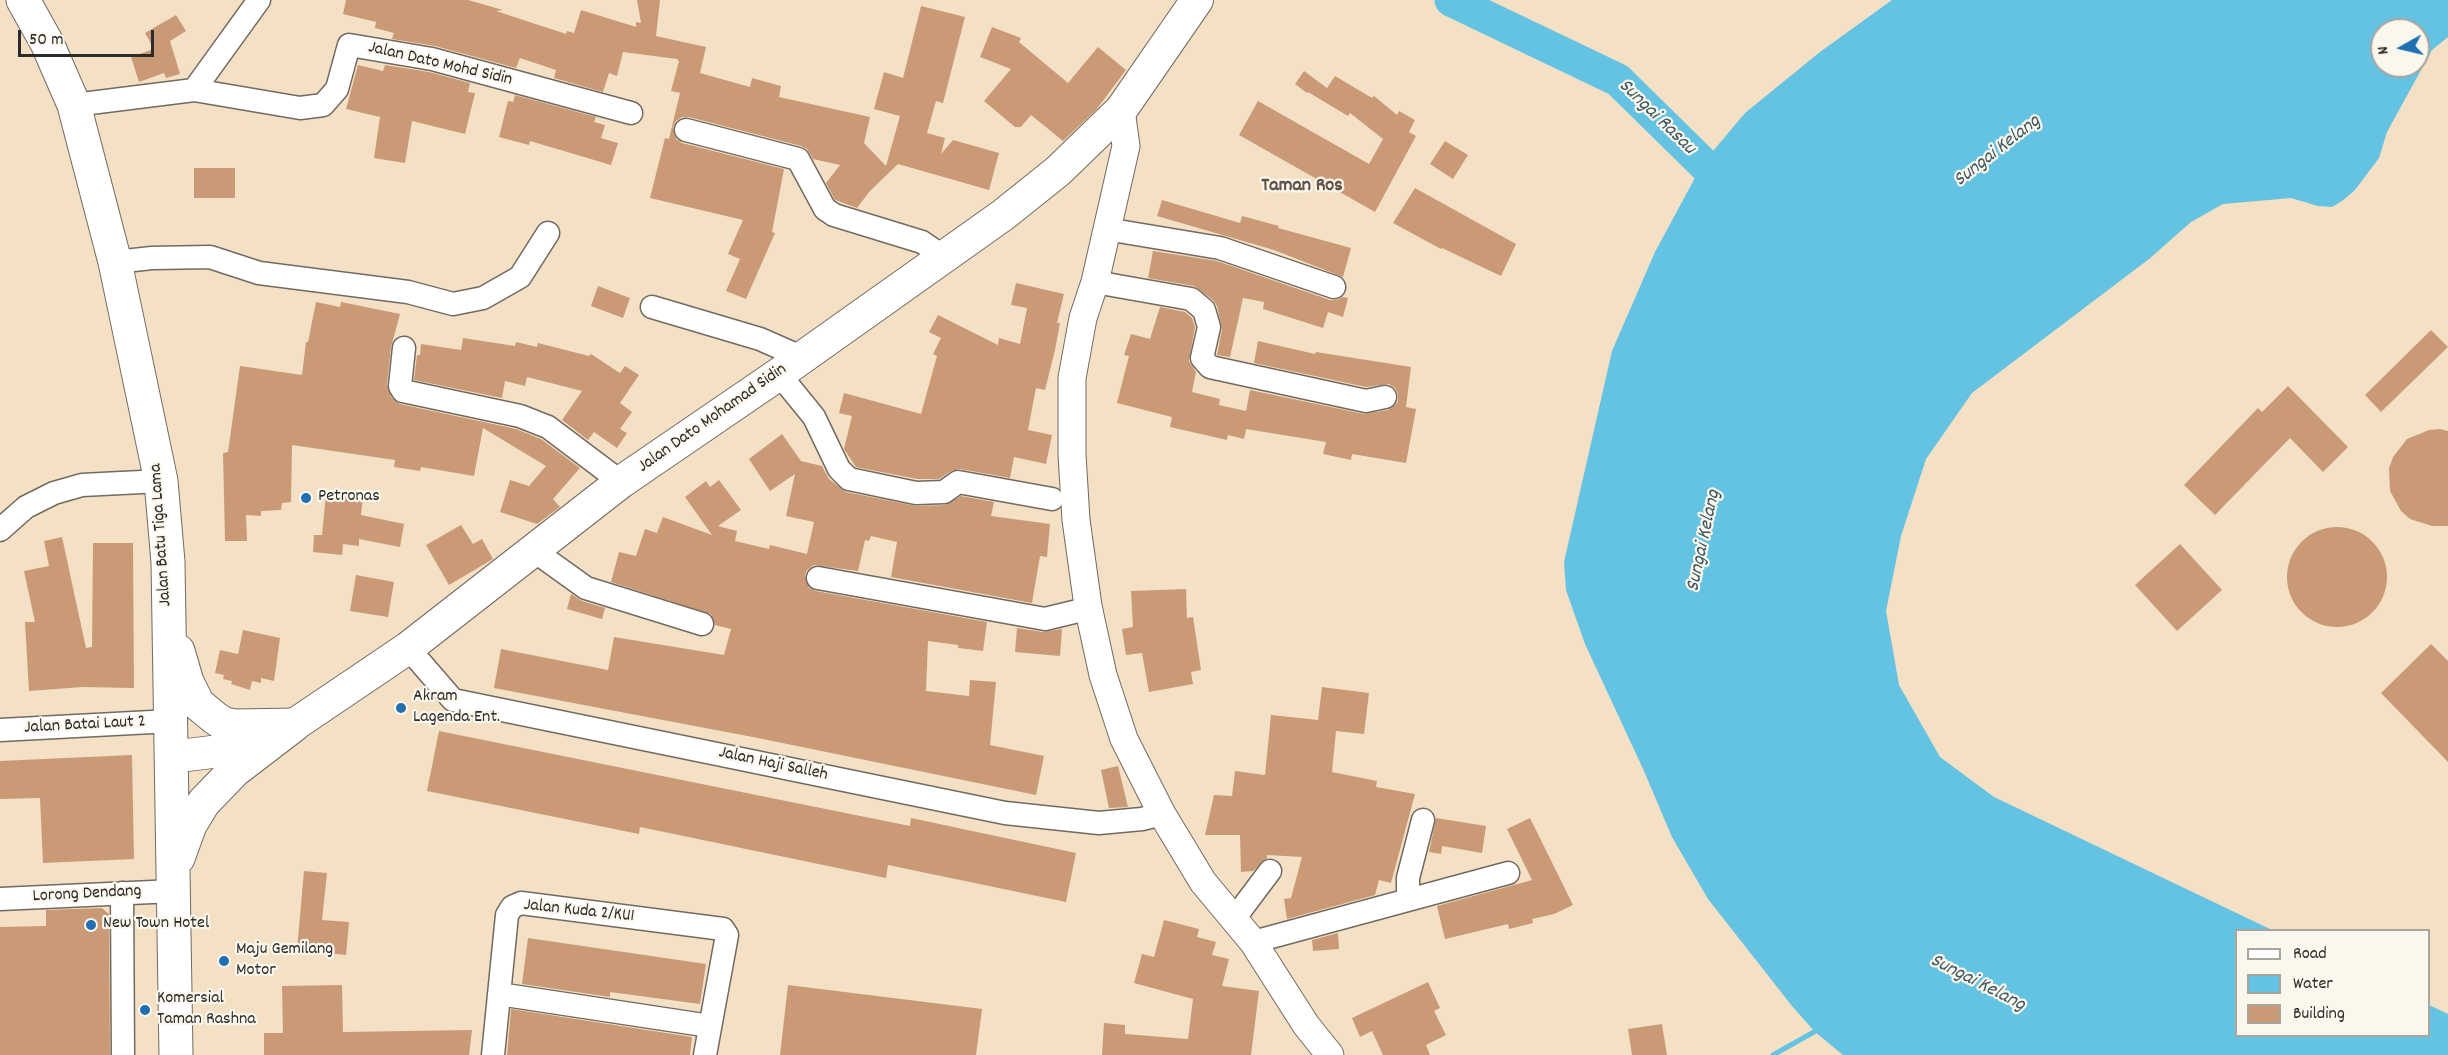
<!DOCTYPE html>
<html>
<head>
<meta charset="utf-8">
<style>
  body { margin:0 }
  #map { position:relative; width:2448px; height:1055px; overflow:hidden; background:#f4e0c4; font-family:Dekko,sans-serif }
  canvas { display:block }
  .legend { position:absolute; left:2235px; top:929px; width:195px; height:108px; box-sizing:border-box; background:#fbf7ec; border:2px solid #a8a59f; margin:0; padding:8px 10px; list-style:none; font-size:18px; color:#2b2b2b }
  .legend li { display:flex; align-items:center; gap:12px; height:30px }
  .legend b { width:30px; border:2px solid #a8a59f }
  .north { position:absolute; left:2370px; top:18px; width:60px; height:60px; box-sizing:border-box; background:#fbf7ec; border:2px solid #a8a59f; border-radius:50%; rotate:262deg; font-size:16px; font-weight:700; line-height:24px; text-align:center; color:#2b2b2b }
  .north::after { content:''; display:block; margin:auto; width:21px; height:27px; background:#1f6fb2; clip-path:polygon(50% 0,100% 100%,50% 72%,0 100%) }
  .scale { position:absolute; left:18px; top:30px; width:136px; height:27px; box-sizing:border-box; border:3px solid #2b2b2b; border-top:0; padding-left:8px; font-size:18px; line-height:21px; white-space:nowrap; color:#2b2b2b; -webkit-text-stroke:4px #fbf7ec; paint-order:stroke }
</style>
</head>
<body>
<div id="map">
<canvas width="2448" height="1055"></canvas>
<ul class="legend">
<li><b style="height:8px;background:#fff"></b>Road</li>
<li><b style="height:16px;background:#64c2e3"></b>Water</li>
<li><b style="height:16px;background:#ca9a77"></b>Building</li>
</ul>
<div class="north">N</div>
<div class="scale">50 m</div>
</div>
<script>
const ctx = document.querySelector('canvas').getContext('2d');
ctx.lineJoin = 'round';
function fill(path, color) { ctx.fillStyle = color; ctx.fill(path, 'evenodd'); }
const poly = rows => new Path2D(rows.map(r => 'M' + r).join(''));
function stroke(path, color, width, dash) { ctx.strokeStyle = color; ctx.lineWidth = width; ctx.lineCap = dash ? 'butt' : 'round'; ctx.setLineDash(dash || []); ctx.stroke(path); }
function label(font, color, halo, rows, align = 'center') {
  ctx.font = font + ' Dekko,sans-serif'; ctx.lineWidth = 4.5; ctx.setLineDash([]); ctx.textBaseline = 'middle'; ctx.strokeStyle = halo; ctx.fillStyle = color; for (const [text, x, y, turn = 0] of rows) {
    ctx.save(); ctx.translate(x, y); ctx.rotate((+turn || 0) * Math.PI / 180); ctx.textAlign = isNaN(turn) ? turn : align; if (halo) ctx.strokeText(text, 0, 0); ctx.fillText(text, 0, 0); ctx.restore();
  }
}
fill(poly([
  [1892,0,2448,0,2448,37,2432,50,2387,132,2379,158,2355,190,2342,201,2332,207,2318,206,2291,198,2223,204,2191,222,2149,259,1972,393,1926,459,1901,536,1886,611,1899,685,1940,757,1994,797,2272,930,2236,930,2236,1036,2428,1036,2429,1005,2448,1014,2448,1055,1843,1055,1815,1032,1792,1006,1708,899,1672,837,1644,771,1585,644,1566,590,1564,562,1612,351,1655,252,1703,163,1745,113,1820,52],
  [2382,30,2418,30,2418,66,2382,66]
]), '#64c2e3');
stroke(poly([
  [1773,1055,1821,1028]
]), '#64c2e3', 5);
stroke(poly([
  [1451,0,1618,80,1735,195]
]), '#64c2e3', 33);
fill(poly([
  [346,0,468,0,503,10,496,11,566,34,567,31,574,33,581,10,636,27,636,22,641,23,637,0,660,0,656,36,706,47,700,73,750,87,752,78,781,86,779,97,870,117,864,143,886,166,900,116,874,109,884,72,903,78,921,6,965,17,943,103,936,101,927,133,945,138,941,154,953,140,999,153,989,190,898,164,870,191,857,208,835,200,826,183,840,165,813,159,807,149,801,146,689,117,682,117,676,121,673,127,676,139,682,143,784,169,772,232,775,233,746,299,726,291,740,259,728,254,743,220,650,198,665,138,669,139,680,93,671,91,679,61,677,59,623,52,617,76,609,73,603,92,554,78,556,70,520,58,516,68,435,46,392,39,394,33,375,28,376,22,343,14],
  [176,15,186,31,170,41,180,74,166,78,164,73,139,82,131,57,154,49,145,33],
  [992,27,1021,38,1019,42,1068,83,1098,47,1126,70,1096,110,1063,141,1031,115,1021,127,1015,127,984,101,1011,69,980,57],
  [358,65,383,71,385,65,429,72,470,83,468,92,475,93,465,134,412,121,405,163,374,158,380,117,346,109],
  [1304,71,1327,88,1335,76,1372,98,1374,96,1397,115,1399,111,1415,120,1409,132,1416,136,1375,212,1239,135,1258,101,1369,164,1383,139,1350,113,1348,116,1308,92,1307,93,1295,84],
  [515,95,596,117,594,122,605,125,601,138,618,143,611,165,530,141,529,145,499,137,508,101,513,102],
  [1445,141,1468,155,1453,179,1430,164],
  [194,168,235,168,235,198,194,198],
  [1415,188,1516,244,1501,276,1442,248,1441,249,1393,223],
  [1162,200,1240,223,1242,216,1279,226,1278,228,1351,248,1343,277,1274,250,1157,216],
  [1153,251,1217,261,1330,300,1337,300,1343,297,1348,298,1343,317,1328,312,1323,328,1263,309,1264,302,1243,298,1230,357,1217,355,1222,329,1217,306,1213,300,1194,286,1148,278],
  [1016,283,1064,294,1057,323,1060,323,1055,350,1045,390,1036,388,1028,430,1052,435,1046,464,1014,457,1010,478,960,469,951,471,939,479,917,479,856,467,844,449,852,416,839,413,844,393,921,414,937,356,933,354,941,338,929,332,938,315,998,345,999,338,1020,344,1027,308,1011,305],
  [598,286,630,298,623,318,591,306],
  [316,302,340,307,341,302,400,314,391,347,387,385,392,398,400,404,516,429,541,439,580,468,553,499,560,507,537,524,500,512,510,480,529,486,546,466,483,428,474,476,421,467,420,471,394,467,395,460,292,445,291,502,282,503,281,510,261,511,261,516,246,515,247,541,225,541,223,453,228,452,240,366,302,375,306,342,308,342],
  [1160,307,1185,312,1192,318,1195,327,1189,361,1196,372,1192,392,1220,399,1219,405,1246,411,1250,390,1364,414,1388,410,1398,402,1398,394,1395,388,1389,384,1366,387,1254,363,1258,341,1315,354,1316,352,1411,367,1406,407,1416,409,1406,463,1352,454,1351,460,1323,454,1326,442,1246,429,1244,439,1228,435,1227,440,1170,427,1172,417,1117,403,1129,356,1124,355,1131,334,1150,339],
  [2431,330,2448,347,2381,412,2365,395],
  [463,338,515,346,516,342,537,347,538,343,589,356,591,354,620,373,625,366,639,375,620,403,632,412,620,429,627,433,617,448,594,432,588,440,562,420,582,391,527,377,525,386,505,381,502,398,414,380,417,355,420,355,421,344,461,350],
  [2288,386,2348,447,2323,472,2290,438,2215,515,2184,485,2258,408,2262,412],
  [2440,429,2448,431,2448,526,2432,526,2410,519,2401,511,2390,491,2389,468,2393,457,2407,439,2429,430],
  [782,434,801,461,822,466,829,479,846,492,916,506,945,505,961,496,994,502,991,516,1050,524,1047,557,1040,556,1032,603,891,577,897,542,871,536,869,541,865,540,858,571,814,565,807,570,805,576,809,588,816,591,987,622,983,651,958,648,958,645,928,641,926,691,969,696,970,680,996,682,990,745,1044,756,1036,795,758,738,494,688,501,649,608,670,614,637,724,655,731,629,715,625,711,614,611,582,619,552,636,556,645,529,657,533,663,517,712,535,685,497,706,481,710,487,719,480,741,510,718,526,737,531,735,541,769,549,770,545,807,554,814,522,786,516,795,474,770,491,749,459],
  [326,494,363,497,361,515,404,524,400,547,359,539,359,546,343,544,342,555,313,552,314,535,322,535],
  [461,525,473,544,482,539,493,559,449,585,426,545],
  '2287 577a50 50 0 1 1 100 0a50 50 0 1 1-100 0Z',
  [62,537,86,648,92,647,93,543,133,543,134,688,82,687,29,691,25,622,35,622,24,571,49,566,44,541],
  [2180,544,2222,590,2177,631,2135,585],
  [356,575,394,582,388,617,350,611],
  [1186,589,1187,618,1193,617,1201,670,1191,672,1193,684,1149,692,1142,653,1126,655,1122,629,1133,627,1131,591],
  [571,594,582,601,605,608,602,619,567,609],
  [1017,628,1043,632,1062,629,1060,656,1015,652],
  [243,630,280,638,274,681,261,678,261,683,252,681,250,690,231,684,232,681,223,679,224,675,215,673,220,650,238,654],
  [2431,644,2448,661,2448,762,2381,693],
  [1322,687,1369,693,1364,734,1336,731,1332,772,1377,781,1376,787,1415,794,1391,883,1379,880,1375,895,1287,919,1284,899,1291,898,1302,857,1267,855,1267,858,1253,871,1241,872,1240,835,1205,835,1214,795,1232,796,1235,771,1265,775,1271,715,1318,720],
  [439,731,910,826,911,818,1076,853,1066,902,888,865,886,878,640,827,639,834,427,791],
  [132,755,134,859,43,863,40,798,0,799,0,761],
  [1118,766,1128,807,1109,808,1101,770],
  [1436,818,1486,826,1482,853,1442,846,1441,854,1429,852],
  [1530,818,1573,905,1554,914,1532,919,1533,923,1509,929,1508,924,1445,939,1437,906,1532,880,1507,829],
  [304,871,327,873,322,920,349,922,346,955,297,950],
  [102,908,109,914,110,1055,0,1055,0,927,46,926,46,910],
  [1164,920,1199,929,1197,937,1216,942,1212,955,1229,959,1222,986,1259,991,1251,1055,1102,1055,1104,1023,1125,1025,1125,1034,1188,1039,1193,999,1134,983,1142,954,1154,957],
  [1338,933,1339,949,1313,951,1312,940],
  [528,938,706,964,700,1004,610,992,610,997,522,984],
  [1428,982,1440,1008,1434,1011,1446,1035,1426,1045,1430,1055,1383,1055,1372,1031,1360,1037,1352,1018],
  [342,985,343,1032,472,1030,469,1055,264,1055,264,1033,283,1033,282,986],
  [788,985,982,1009,976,1055,780,1055],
  [511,1009,692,1037,690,1055,507,1055],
  [1662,1024,1667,1055,1632,1055,1628,1029]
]), '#ca9a77');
const minor = poly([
  [194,90,259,0],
  [74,105,194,90,300,108,323,105,337,89,349,45,432,59,631,113],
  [686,130,798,159,825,209,834,215,922,242,944,257],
  [1106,229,1220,248,1334,287],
  [115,262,152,258,210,257,259,273,408,292,453,304,483,298,520,277,548,233],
  [1095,282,1191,299,1204,310,1209,327,1202,358,1210,367,1366,401,1385,397],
  [652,307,760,339,801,357],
  [404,348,400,386,403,391,520,416,548,427,621,482],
  [779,374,814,417,839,469,849,479,916,493,944,492,958,482,1052,499],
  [0,530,26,507,54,493,82,485,161,481],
  [533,550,586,588,702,624],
  [818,578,1045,619,1078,611,1088,606],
  [408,648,453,700,1005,813,1099,823,1142,819,1162,814],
  [0,730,171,721],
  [122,893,123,1055],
  [0,899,174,891],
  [1408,900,1508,873],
  [1234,919,1270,871],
  [1253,942,1408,900,1408,878,1423,820],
  [499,994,710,1026],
  [493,1055,507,915,512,907,521,903,723,929,727,935,705,1055]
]);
const tertiary = poly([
  [1121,110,1126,146,1095,282,1083,318,1072,378,1072,455,1076,520,1088,606,1103,675,1124,739,1162,814,1203,882,1253,942,1306,1025,1330,1055]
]);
const secondary = poly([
  [171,757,228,750,294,725,408,648,621,482,779,374,1003,215,1058,171,1121,110,1197,0]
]);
const primary = poly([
  [23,0,47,43,74,105,115,262,161,481,168,562,176,1055],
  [178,651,187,682,198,704,215,718,224,724,236,726,294,725],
  [178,858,190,825,204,802,234,771,294,725]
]);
stroke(minor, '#716a61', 25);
stroke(tertiary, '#716a61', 29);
stroke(secondary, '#716a61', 34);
stroke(primary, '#716a61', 35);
stroke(minor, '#fff', 22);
stroke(tertiary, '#fff', 27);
stroke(secondary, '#fff', 32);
stroke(primary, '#fff', 33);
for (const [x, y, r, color] of [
  [306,498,6,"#1f6fb2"],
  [401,708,6,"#1f6fb2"],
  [91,925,6,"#1f6fb2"],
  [224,961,6,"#1f6fb2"],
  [145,1010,6,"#1f6fb2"]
]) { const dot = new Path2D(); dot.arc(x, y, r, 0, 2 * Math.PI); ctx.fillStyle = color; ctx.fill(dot); stroke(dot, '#fbf7ec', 2); }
label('18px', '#2b2b2b', '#fbf7ec', [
  ["Jalan Dato Mohd Sidin",440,65,13],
  ["Jalan Dato Mohamad Sidin",713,419,-35],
  ["Jalan Batu Tiga Lama",162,535,-94],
  ["Jalan Batai Laut 2",85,726,-3],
  ["Jalan Haji Salleh",773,765,12],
  ["Lorong Dendang",87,895,-3],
  ["Jalan Kuda 2/KU1",579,912,6]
]);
label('18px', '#2b2b2b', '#fbf7ec', [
  ["Petronas",318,498],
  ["Akram",413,698],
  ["Lagenda Ent.",413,719],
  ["New Town Hotel",103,925],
  ["Maju Gemilang",236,951],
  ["Motor",236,972],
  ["Komersial",157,1000],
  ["Taman Rashna",157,1021]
], 'left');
label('italic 20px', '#3c5862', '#fbf7ec', [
  ["Sungai Rasau",1656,118,44],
  ["Sungai Kelang",1998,152,-38],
  ["Sungai Kelang",1705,541,-78],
  ["Sungai Kelang",1977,984,27]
]);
label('bold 20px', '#635246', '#fbf7ec', [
  ["Taman Ros",1302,187]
]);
</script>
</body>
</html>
